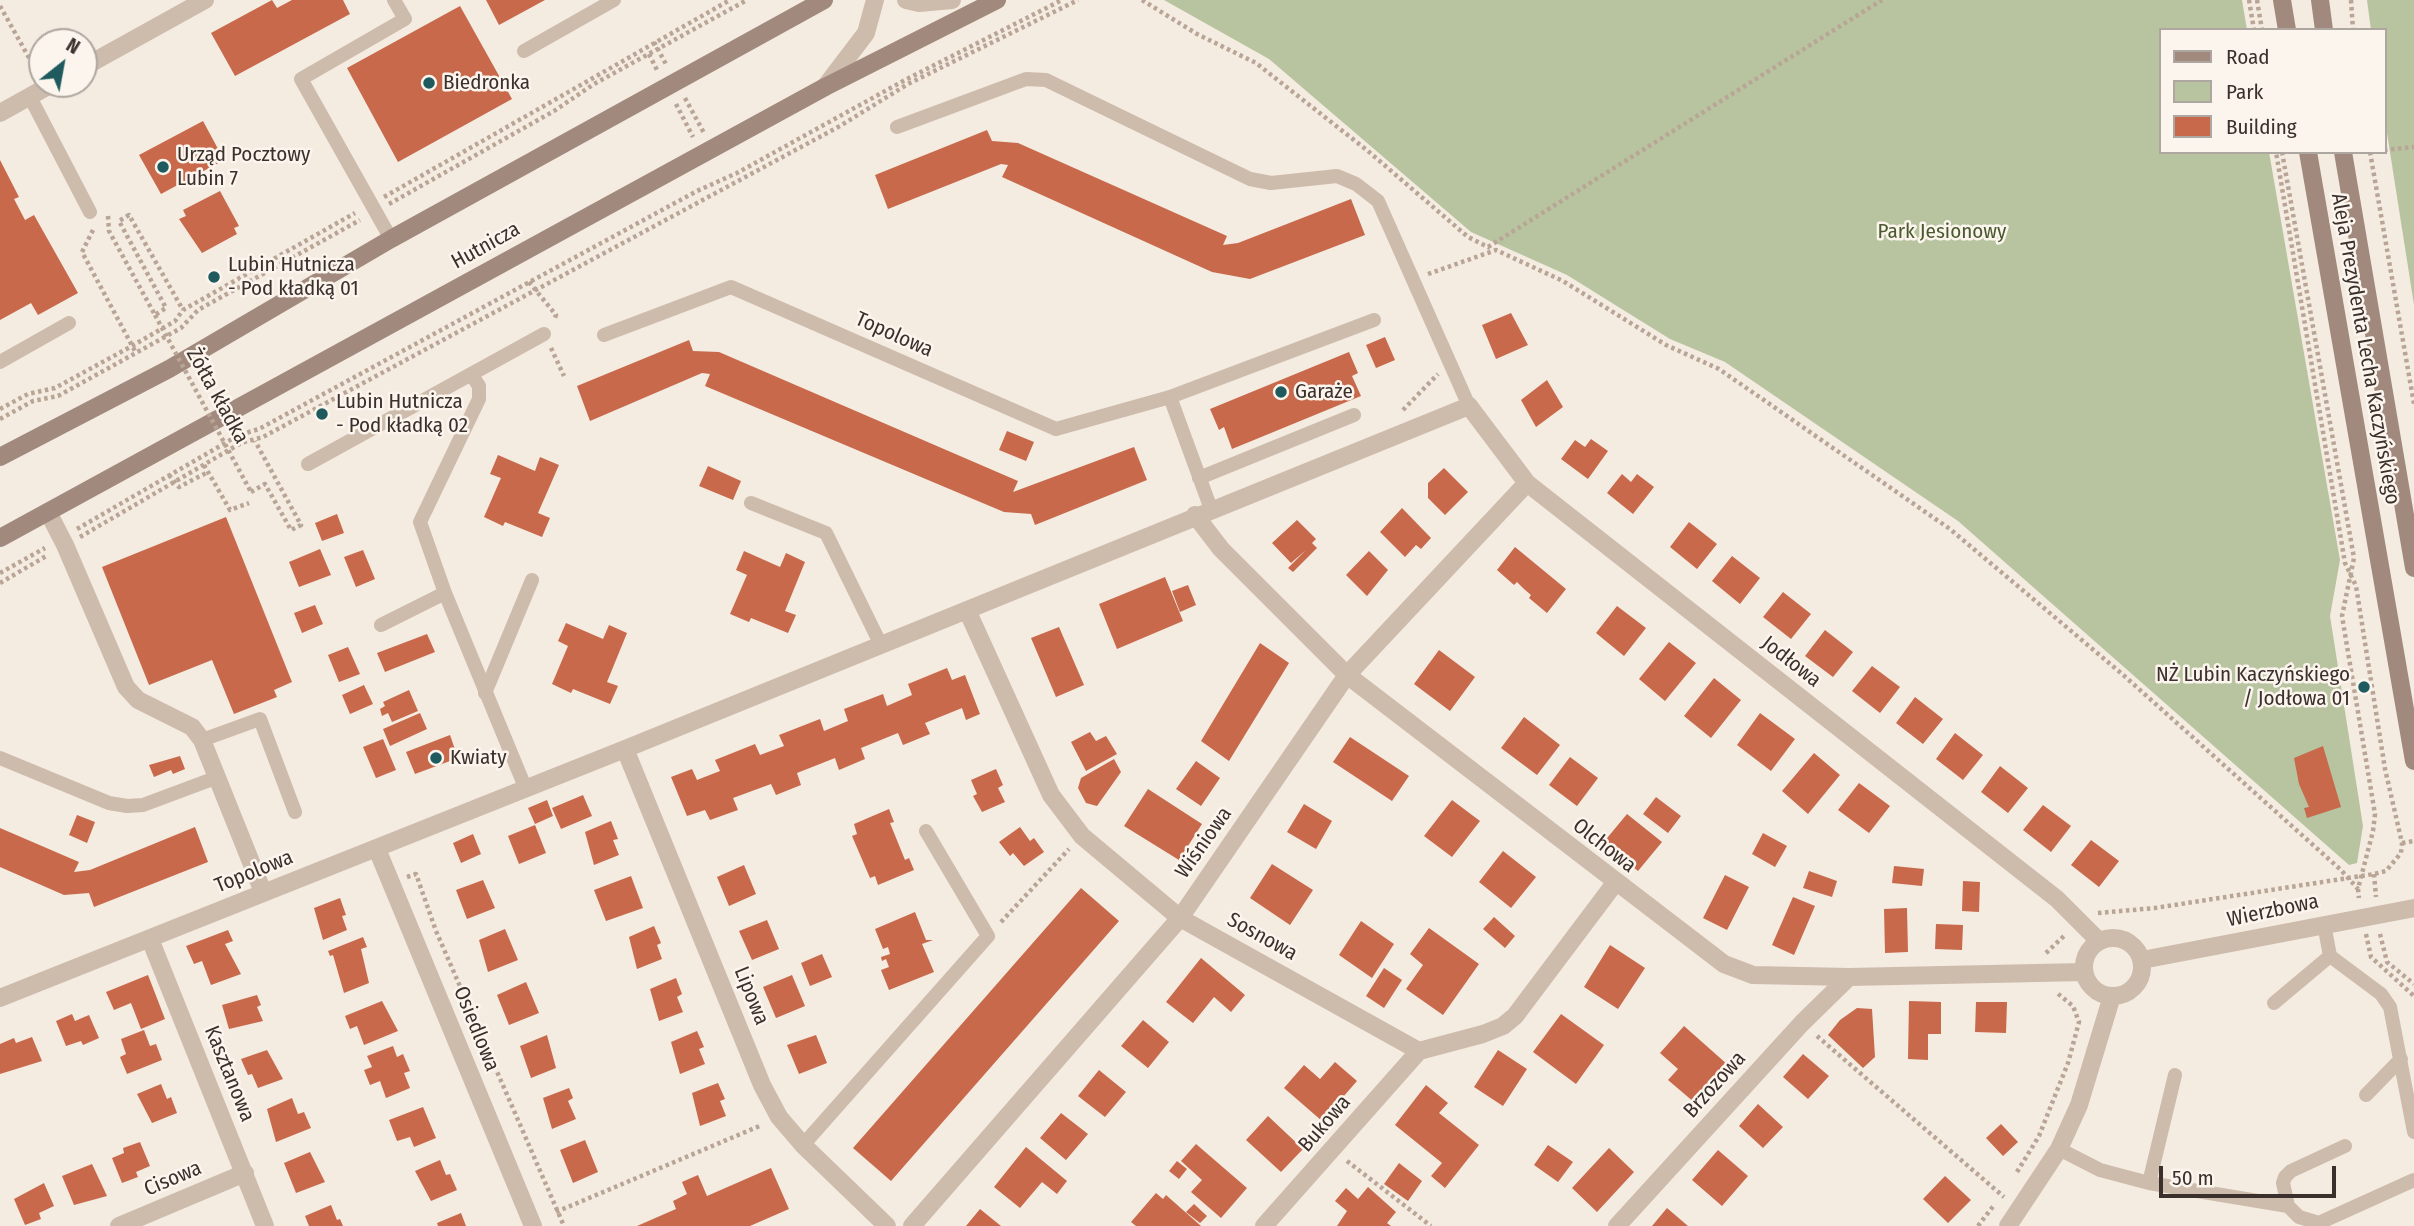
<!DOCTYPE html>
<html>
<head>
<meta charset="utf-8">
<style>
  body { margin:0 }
  #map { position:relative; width:2414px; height:1226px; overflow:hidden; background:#f4ebe1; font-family:"Fira Sans Condensed",sans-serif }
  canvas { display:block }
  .legend { position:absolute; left:2159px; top:28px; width:228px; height:126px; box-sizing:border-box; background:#fbf5ee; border:2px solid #aea6a0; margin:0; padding:9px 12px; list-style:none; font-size:21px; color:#3b302b }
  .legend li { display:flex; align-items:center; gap:14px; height:35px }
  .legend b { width:35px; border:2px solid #aea6a0 }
  .north { position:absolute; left:28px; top:28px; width:70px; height:70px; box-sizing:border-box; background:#fbf5ee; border:2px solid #aea6a0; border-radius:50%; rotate:31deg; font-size:19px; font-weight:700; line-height:28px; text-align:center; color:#3b302b }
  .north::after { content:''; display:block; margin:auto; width:24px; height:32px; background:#1f5a5e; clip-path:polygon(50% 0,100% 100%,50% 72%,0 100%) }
  .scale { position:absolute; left:2159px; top:1166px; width:177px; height:32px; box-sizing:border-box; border:4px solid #3b302b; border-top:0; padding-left:9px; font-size:21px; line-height:24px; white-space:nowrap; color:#3b302b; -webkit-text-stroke:5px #fbf5ee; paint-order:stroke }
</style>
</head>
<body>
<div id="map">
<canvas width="2414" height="1226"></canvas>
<ul class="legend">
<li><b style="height:9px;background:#a18a7d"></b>Road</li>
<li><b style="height:19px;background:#b8c4a0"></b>Park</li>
<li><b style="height:19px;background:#c8694b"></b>Building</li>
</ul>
<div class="north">N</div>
<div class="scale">50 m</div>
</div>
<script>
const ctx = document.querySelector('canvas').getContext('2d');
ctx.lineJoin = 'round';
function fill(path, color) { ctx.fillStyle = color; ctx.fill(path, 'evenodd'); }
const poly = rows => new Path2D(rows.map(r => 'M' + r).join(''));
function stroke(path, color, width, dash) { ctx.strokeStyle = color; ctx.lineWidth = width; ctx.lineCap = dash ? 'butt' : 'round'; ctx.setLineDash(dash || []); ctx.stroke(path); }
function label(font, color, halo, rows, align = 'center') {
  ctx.font = font + ' "Fira Sans Condensed",sans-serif'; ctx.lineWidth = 5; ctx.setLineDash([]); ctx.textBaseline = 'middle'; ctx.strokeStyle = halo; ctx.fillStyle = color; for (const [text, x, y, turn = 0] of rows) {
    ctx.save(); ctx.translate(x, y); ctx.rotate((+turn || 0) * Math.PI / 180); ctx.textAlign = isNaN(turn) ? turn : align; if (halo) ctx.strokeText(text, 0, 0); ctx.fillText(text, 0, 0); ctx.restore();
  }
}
fill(poly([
  [1164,0,2242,0,2247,30,2160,30,2160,152,2269,152,2340,560,2330,616,2363,826,2357,863,2349,865,1958,521,1725,362,1670,339,1567,275,1471,232,1269,59],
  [2367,0,2414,0,2414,305,2384,114,2384,30,2371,30]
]), '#b8c4a0');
fill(poly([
  [272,0,277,8,292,0,343,0,350,14,235,76,211,33],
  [486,0,545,0,499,25],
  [460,6,512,99,398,162,347,68],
  [203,121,224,160,161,194,139,155],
  [987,130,992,141,1018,143,1227,236,1223,245,1238,243,1351,199,1365,235,1250,279,1212,272,1002,177,1008,165,1001,164,888,209,875,175],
  [0,160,19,197,14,199,25,220,34,215,78,293,38,315,31,303,0,320],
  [220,191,239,226,234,228,237,234,202,253,179,219,186,216,183,210],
  [1511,313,1528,345,1496,359,1482,325],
  [1385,337,1395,360,1376,368,1366,345],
  [689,340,693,351,719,352,1018,481,1013,492,1134,447,1147,480,1035,525,1031,514,1004,512,705,386,710,374,702,373,590,421,577,386],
  [1349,352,1358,373,1352,376,1361,396,1232,449,1224,427,1219,430,1210,409],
  [1547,380,1563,407,1536,427,1521,400],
  [1007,431,1034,442,1026,461,999,450],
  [1591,439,1608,451,1588,479,1561,459,1575,440,1585,447],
  [498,455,535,471,540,457,559,465,538,513,550,518,542,537,505,522,503,526,484,517,501,478,490,474],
  [708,466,741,481,733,500,699,486],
  [1444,468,1468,492,1445,515,1428,498,1428,483],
  [1622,474,1631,482,1637,474,1654,487,1633,514,1607,493],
  [1402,508,1431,538,1421,549,1416,545,1405,557,1380,532],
  [337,514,344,533,322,541,315,523],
  [226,517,292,682,274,690,277,697,234,714,212,660,149,685,102,567],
  [1297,520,1316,539,1312,543,1317,548,1293,572,1288,568,1306,550,1291,563,1272,543],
  [1689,522,1717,544,1697,569,1670,547],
  [1515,547,1566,589,1547,613,1529,598,1531,595,1524,589,1517,582,1514,585,1497,570],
  [320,549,331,575,299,587,289,562],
  [363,550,375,579,356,587,344,557],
  [744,551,780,567,786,553,805,562,785,611,796,615,788,633,751,618,749,622,730,614,747,575,736,570],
  [1369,551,1388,570,1367,596,1346,575],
  [1732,556,1760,578,1740,604,1712,581],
  [1165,577,1183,621,1117,649,1099,604],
  [1188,585,1196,605,1180,612,1172,591],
  [1783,592,1811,614,1791,639,1763,617],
  [315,605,323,624,302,633,294,613],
  [1617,606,1646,628,1624,656,1596,633],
  [566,623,603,639,609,625,627,633,607,682,618,686,610,704,573,689,571,693,552,684,568,646,558,641],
  [1059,627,1084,685,1056,697,1031,638],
  [1825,630,1853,652,1833,677,1805,656],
  [427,634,435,652,385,672,377,653],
  [1669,642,1696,663,1665,701,1639,679],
  [1260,643,1289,663,1229,761,1201,741],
  [348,647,360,674,339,682,328,655],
  [1439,650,1475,677,1450,711,1414,684],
  [1872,666,1900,687,1880,713,1852,691],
  [947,668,952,680,965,675,980,714,966,720,962,708,925,723,930,734,903,745,898,733,861,748,865,759,839,770,835,758,797,773,801,785,776,795,771,784,733,798,738,810,710,820,705,810,687,816,671,777,692,769,697,780,720,771,715,760,755,744,760,755,784,746,779,735,820,719,824,731,848,721,844,709,883,694,887,706,912,695,908,684],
  [1714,678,1741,700,1711,738,1684,716],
  [364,685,373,704,350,714,342,695],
  [409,690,418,711,392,722,388,713,382,716,380,709,385,706,383,702],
  [1915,697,1943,719,1923,744,1896,723],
  [420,713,427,729,390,746,383,729],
  [1760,713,1795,739,1771,771,1737,745],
  [1524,717,1560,745,1537,775,1501,748],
  [1090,732,1096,741,1106,736,1117,754,1086,771,1071,742],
  [1955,733,1983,755,1963,780,1936,759],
  [450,735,458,758,415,774,406,752],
  [1350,737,1409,776,1392,801,1333,762],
  [383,739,396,770,376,778,363,747],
  [2323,746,2341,807,2307,818,2304,808,2309,807,2299,784,2294,758],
  [1814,753,1840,775,1808,814,1782,791],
  [180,756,185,769,173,774,171,770,154,777,149,765],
  [1570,757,1598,778,1577,806,1549,785],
  [1114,759,1121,772,1097,806,1086,803,1078,788,1081,778],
  [1196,761,1220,778,1201,806,1176,789],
  [2000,766,2028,788,2008,813,1981,792],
  [996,769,1003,785,998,788,1005,802,982,812,973,796,977,794,971,780],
  [1859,783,1890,806,1869,833,1838,810],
  [1148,789,1202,824,1179,860,1124,826],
  [583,795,592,816,561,829,552,808],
  [1656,797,1681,816,1668,833,1643,814],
  [547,800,553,816,535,824,528,808],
  [1452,800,1480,821,1452,857,1424,836],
  [1304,804,1332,821,1316,849,1287,832],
  [2043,805,2071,826,2051,852,2023,830],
  [889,809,894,822,890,823,905,860,909,858,914,870,878,885,875,876,870,878,852,836,857,834,854,824],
  [1627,814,1662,842,1638,871,1603,843],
  [77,815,95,822,87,843,69,835],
  [611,821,618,839,613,840,619,855,594,865,585,832],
  [535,825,546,853,519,864,508,836],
  [195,827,208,862,94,907,89,893,64,895,0,867,0,828,79,862,74,872,90,870],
  [1020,827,1030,841,1034,838,1044,852,1024,866,1013,853,1010,856,999,842],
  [1763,833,1787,846,1775,867,1752,854],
  [473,834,481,854,461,863,453,843],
  [2091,840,2119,861,2099,887,2071,865],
  [1503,851,1536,877,1511,908,1479,882],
  [1272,864,1313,890,1290,925,1250,898],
  [744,865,756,894,729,906,717,877],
  [1894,866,1924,869,1922,886,1892,883],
  [1809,871,1837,881,1832,897,1803,888],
  [1725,875,1749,887,1727,930,1703,918],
  [631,876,643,908,606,921,594,890],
  [483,880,495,908,467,919,456,890],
  [1963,881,1980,882,1979,912,1962,911],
  [1081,888,1119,921,891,1181,853,1148],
  [1793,897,1815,906,1794,955,1772,945],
  [340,898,346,915,342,916,347,930,323,940,314,908],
  [1907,908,1908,952,1885,953,1884,909],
  [915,912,926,940,933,940,922,944,934,972,889,990,881,970,889,967,886,959,882,961,881,957,890,954,888,947,883,949,875,929],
  [1494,917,1515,936,1505,948,1483,929],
  [767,920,779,949,752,960,739,931],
  [1361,921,1394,944,1372,978,1339,955],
  [1936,924,1963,925,1962,950,1935,949],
  [654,926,661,943,657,945,662,959,637,969,629,937],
  [1429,928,1479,964,1443,1015,1406,989,1423,965,1410,954],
  [505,929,518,960,488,972,479,940],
  [228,930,233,941,225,944,241,974,211,985,202,961,194,964,186,946],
  [363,937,367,947,361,949,369,983,344,993,333,955,330,956,328,951],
  [1610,945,1645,968,1618,1009,1584,987],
  [822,954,832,977,810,986,801,963],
  [1201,958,1245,995,1231,1012,1214,997,1193,1023,1166,1002],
  [1384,968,1402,980,1384,1008,1366,996],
  [148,975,165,1019,141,1029,131,1003,114,1010,106,992],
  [792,975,805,1006,776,1018,763,987],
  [676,978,682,994,677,997,683,1012,659,1021,650,989],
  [526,982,539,1013,509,1025,497,995],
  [257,995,261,1005,257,1007,263,1021,229,1029,222,1005],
  [382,1001,398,1031,364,1045,357,1026,350,1029,345,1016],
  [1909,1001,1941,1002,1941,1034,1928,1034,1928,1060,1908,1059],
  [1976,1002,2007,1002,2006,1033,1975,1032],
  [1857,1008,1872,1009,1875,1057,1863,1068,1828,1035,1840,1020],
  [72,1014,75,1021,89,1015,99,1038,83,1045,81,1041,66,1046,56,1021],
  [1561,1014,1604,1045,1576,1084,1533,1052],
  [1143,1020,1169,1042,1148,1068,1121,1046],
  [1684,1026,1728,1065,1695,1103,1668,1080,1678,1069,1660,1053],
  [144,1030,150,1046,156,1044,162,1060,127,1074,120,1057,126,1054,121,1039],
  [697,1031,704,1047,699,1049,705,1064,680,1074,671,1042],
  [547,1035,556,1068,531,1078,520,1046],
  [816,1035,827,1063,799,1074,787,1045],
  [32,1037,42,1061,0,1074,0,1044,14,1038,16,1043],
  [393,1046,397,1057,403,1054,410,1071,404,1073,410,1088,386,1098,380,1081,370,1085,364,1070,372,1067,367,1056],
  [267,1050,283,1079,258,1088,252,1074,248,1075,241,1059],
  [1498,1050,1527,1069,1503,1106,1474,1087],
  [1803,1054,1829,1076,1808,1099,1783,1077],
  [1335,1062,1357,1081,1322,1121,1284,1088,1304,1065,1320,1079],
  [1099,1070,1126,1092,1105,1117,1078,1096],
  [718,1083,725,1099,720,1101,726,1116,700,1126,692,1093],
  [161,1084,167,1099,171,1097,177,1113,152,1123,137,1094],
  [1426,1085,1448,1103,1439,1113,1479,1145,1445,1188,1431,1176,1442,1163,1395,1125],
  [569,1088,573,1098,568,1101,576,1119,552,1129,543,1098],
  [292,1098,298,1114,304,1112,311,1128,276,1142,267,1109],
  [1758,1104,1783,1127,1763,1148,1739,1126],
  [423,1107,436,1138,414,1147,410,1137,397,1141,389,1120],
  [1061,1113,1088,1134,1066,1160,1040,1138],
  [1268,1116,1303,1149,1281,1172,1246,1140],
  [2001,1124,2018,1142,2003,1156,1986,1138],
  [585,1140,598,1172,573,1183,560,1150],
  [140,1142,150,1166,136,1172,138,1177,122,1183,112,1158,124,1153,123,1148],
  [1196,1144,1247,1188,1221,1218,1191,1192,1202,1180,1181,1161],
  [1548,1145,1573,1162,1558,1182,1534,1165],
  [1026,1147,1067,1181,1057,1194,1042,1182,1020,1208,994,1187],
  [1609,1148,1634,1172,1597,1212,1572,1188],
  [1718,1150,1748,1176,1722,1206,1692,1180],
  [310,1152,325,1182,296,1193,284,1163],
  [440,1160,446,1175,450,1174,457,1190,431,1201,415,1171],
  [1177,1161,1187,1169,1179,1179,1169,1171],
  [1399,1163,1422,1181,1408,1201,1384,1184],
  [92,1164,107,1196,74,1205,62,1176],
  [771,1168,789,1209,750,1226,637,1226,676,1209,673,1201,687,1194,682,1182,698,1175,707,1196],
  [1945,1176,1971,1200,1948,1223,1923,1199],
  [44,1183,54,1206,39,1213,41,1219,25,1225,14,1199],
  [1368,1187,1396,1212,1387,1223,1391,1226,1337,1226,1347,1211,1335,1201,1346,1188,1358,1199],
  [1156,1193,1163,1199,1166,1195,1201,1226,1136,1226,1131,1222],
  [1194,1204,1207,1216,1200,1223,1186,1212],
  [331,1205,337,1220,340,1219,343,1226,309,1226,305,1216],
  [1667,1208,1688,1226,1652,1226],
  [980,1209,1001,1226,966,1226],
  [461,1213,466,1226,438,1226,437,1223]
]), '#c8694b');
stroke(poly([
  [1142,0,1197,34,1256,63,1368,151,1468,237,1490,248],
  [2249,0,2254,30],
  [2257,0,2262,30],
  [2351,0,2353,30],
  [0,6,37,72],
  [654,42,667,66],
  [649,54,658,72],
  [685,98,704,133],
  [676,104,693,137],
  [2384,150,2414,147],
  [2282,152,2354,558,2342,616,2375,814,2373,831,2358,889,2359,898],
  [2370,152,2414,404],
  [384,197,730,0],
  [389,204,554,111,594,84,747,0],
  [108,216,109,231,155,315,166,308,119,221,129,215,183,310],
  [93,230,82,252,136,353],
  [1488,247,1882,0],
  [1428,274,1496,250,1563,281,1666,345,1719,369,1950,529,2121,673,2341,870,2358,889],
  [529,282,556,315,554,320],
  [551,348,564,376],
  [0,409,28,394,55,388,132,346,175,321,183,310,355,213],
  [1403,410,1438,374],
  [0,419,33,401,58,396,181,328,198,310,360,220],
  [204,465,230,510,249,503],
  [169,475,179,487,208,472],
  [251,492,265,484,291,530,301,525,255,441],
  [77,529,239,435,259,429,697,191,737,173,905,80,1062,0],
  [80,537,241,443,263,437,840,126,908,84,1078,0],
  [0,573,45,548],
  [0,583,48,555],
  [2402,843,2414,841],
  [2374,874,2376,897],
  [407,877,416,874,436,931,564,1226],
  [2098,913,2155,908,2374,874,2386,871,2401,853,2402,843,2385,769,2356,586,2345,563,2276,152],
  [1001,922,1069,849],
  [2366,934,2371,957,2414,996],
  [2380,934,2387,962,2414,984],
  [2046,953,2065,935],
  [1817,1036,2004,1197],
  [1347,1161,1431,1226],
  [2017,1172,2039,1136,2068,1063,2079,1022,2073,1006,2057,993],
  [556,1212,762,1125],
  [1978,1226,1994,1205]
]), '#b9a596', 4.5, [3.5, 3.5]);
stroke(poly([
  [524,51,614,0],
  [30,97,90,212],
  [897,127,1026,79,1046,80,1250,179,1271,183,1337,176,1356,184,1378,201,1469,406],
  [391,239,301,79,405,19,394,0],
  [604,335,731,287,1056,429,1170,397,1374,320],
  [0,362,69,323],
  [471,374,479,386,479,399,420,522,445,593,525,787],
  [1170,397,1211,509],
  [308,464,544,334],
  [1199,478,1354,415],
  [751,503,826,533,880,643],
  [381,625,445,593],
  [485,693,532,580],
  [202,740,260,719,295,812],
  [0,758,109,803,127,806,143,805,218,777],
  [2324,924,2330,956,2381,994,2390,1007,2414,1132],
  [2274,1003,2330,956],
  [2366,1095,2401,1059],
  [803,1145,988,936,926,831],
  [2345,1146,2291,1171,2285,1177,2283,1183,2288,1206,2299,1217,2319,1223,2414,1180],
  [2059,1149,2100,1170,2149,1183,2288,1206],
  [2149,1183,2175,1075]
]), '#cdbbac', 14);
stroke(poly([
  [906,0,919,3,952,0],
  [84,67,205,0],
  [825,87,866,33,875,0],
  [0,113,52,84],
  [48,512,65,545,126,687,138,700,192,727,202,740,263,892],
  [1195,515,1221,549,1347,675,1724,964,1753,975,1849,977,2084,972],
  [967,610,1051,795,1082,836,1180,918,1419,1051,1483,1034,1503,1026,1515,1016,1615,883],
  [625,749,762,1085,779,1117,803,1145,887,1226],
  [377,849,533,1226],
  '2084 967a29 29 0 1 1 58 0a29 29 0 1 1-58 0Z',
  [150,939,265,1226],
  [2142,960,2414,908],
  [0,998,625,749,1469,406,1527,483,2057,899,2099,941],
  [119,1226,245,1173],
  [912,1226,1180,918,1347,675,1527,483],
  [1264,1226,1419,1051],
  [1617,1226,1802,1023,1849,977],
  [2008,1226,2059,1149,2079,1105,2112,996]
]), '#cdbbac', 18);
stroke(poly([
  [2282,0,2287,30],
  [2320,0,2324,30],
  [2308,152,2414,761],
  [2343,152,2414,568],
  [0,457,169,369,391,239,824,0],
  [0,538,825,87,997,0]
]), '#a18a7d', 18);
stroke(poly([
  [155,315,251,492]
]), '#b9a596', 4.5, [3.5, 3.5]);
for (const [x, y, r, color] of [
  [429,83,7,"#1f5a5e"],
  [163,167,7,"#1f5a5e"],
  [214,277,7,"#1f5a5e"],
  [1281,392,7,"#1f5a5e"],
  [322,414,7,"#1f5a5e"],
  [2364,687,7,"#1f5a5e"],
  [436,758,7,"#1f5a5e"]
]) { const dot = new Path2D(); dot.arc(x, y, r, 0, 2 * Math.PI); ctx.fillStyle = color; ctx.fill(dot); stroke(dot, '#fbf5ee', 2.5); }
label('21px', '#3b302b', '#fbf5ee', [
  ["Biedronka",443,83],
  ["Urząd Pocztowy",177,155],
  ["Lubin 7",177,179],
  ["Lubin Hutnicza",228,265],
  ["- Pod kładką 01",228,289],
  ["Garaże",1295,392],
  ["Lubin Hutnicza",336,402],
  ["- Pod kładką 02",336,426],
  ["NŻ Lubin Kaczyńskiego",2350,675,"right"],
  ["/ Jodłowa 01",2350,699,"right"],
  ["Kwiaty",450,758]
], 'left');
label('21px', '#4a5a2e', '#fbf5ee', [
  ["Park Jesionowy",1942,232]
]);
label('21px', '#3b302b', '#fbf5ee', [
  ["Hutnicza",486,246,-29],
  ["Topolowa",894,335,24],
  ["Aleja Prezydenta Lecha Kaczyńskiego",2365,349,80],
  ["Żółta kładka",217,396,61],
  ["Jodłowa",1791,662,38],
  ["Wiśniowa",1204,843,-55],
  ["Olchowa",1604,846,38],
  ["Topolowa",254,872,-22],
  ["Wierzbowa",2273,911,-12],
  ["Sosnowa",1262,937,29],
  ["Lipowa",751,996,68],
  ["Osiedlowa",476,1029,68],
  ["Kasztanowa",229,1074,68],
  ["Brzozowa",1715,1085,-48],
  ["Bukowa",1325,1124,-49],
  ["Cisowa",173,1179,-23]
]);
</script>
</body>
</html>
